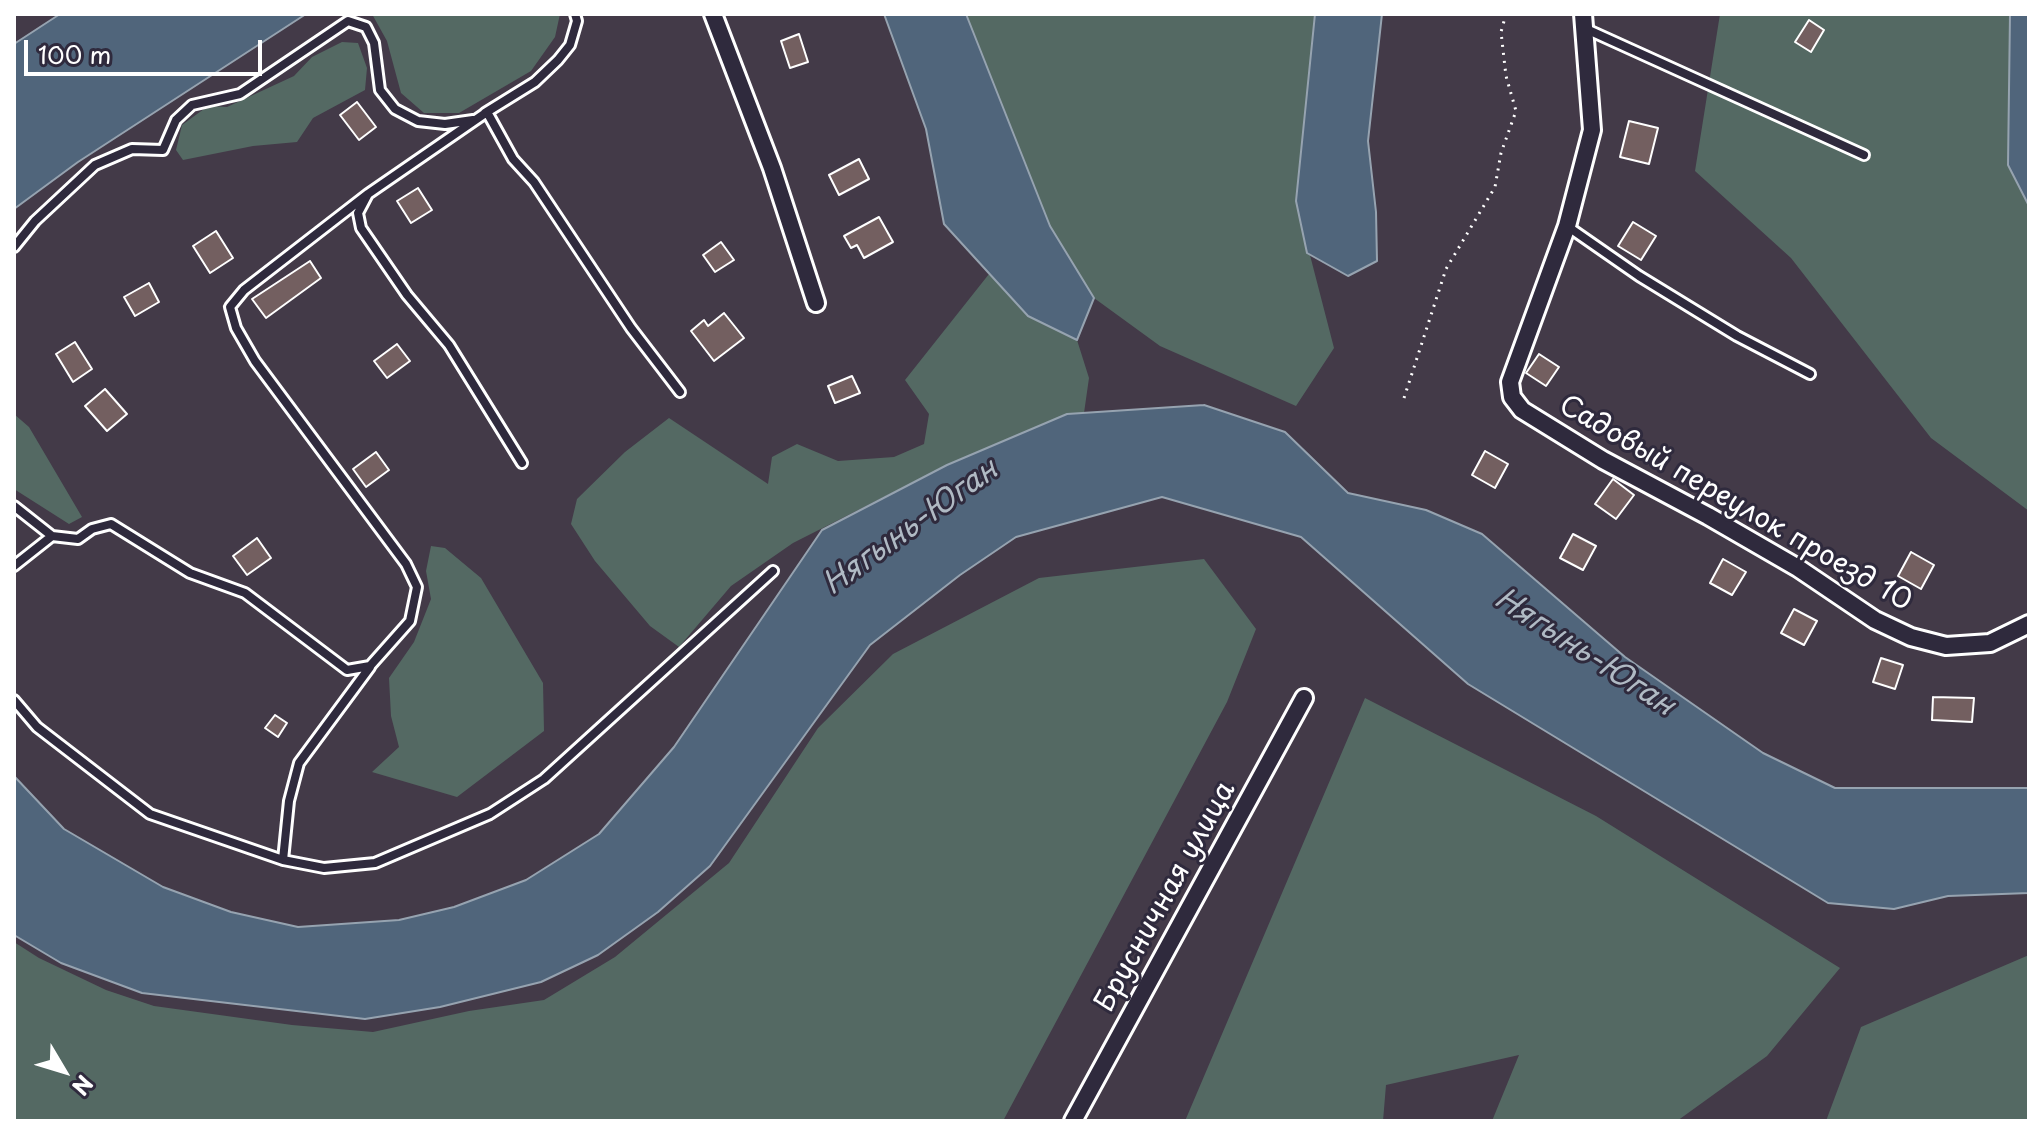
<!DOCTYPE html>
<html>
<head>
<meta charset="utf-8">
<style>
  body { margin:0 }
  #map { position:relative; width:2043px; height:1135px; overflow:hidden; background:#433a48; font-family:"Playpen Sans",sans-serif }
  canvas { display:block }
  .frame { position:absolute; inset:0; border:16px solid #fff; pointer-events:none }
  .north { position:absolute; left:24px; top:1031px; width:80px; height:80px; -webkit-text-stroke:6px #2f2a3d; paint-order:stroke; rotate:128deg; font-size:22px; font-weight:700; line-height:32px; text-align:center; color:#fff }
  .north::after { content:''; display:block; margin:auto; width:28px; height:36px; background:#fff; clip-path:polygon(50% 0,100% 100%,50% 72%,0 100%) }
  .scale { position:absolute; left:24px; top:40px; width:238px; height:36px; box-sizing:border-box; border:4px solid #fff; border-top:0; padding-left:10px; font-size:24px; line-height:28px; white-space:nowrap; color:#fff; -webkit-text-stroke:6px #2f2a3d; paint-order:stroke }
</style>
</head>
<body>
<div id="map">
<canvas width="2043" height="1135"></canvas>
<div class="frame"></div>
<div class="north">N</div>
<div class="scale">100 m</div>
</div>
<script>
const ctx = document.querySelector('canvas').getContext('2d');
ctx.lineJoin = 'round';
function fill(path, color) { ctx.fillStyle = color; ctx.fill(path, 'evenodd'); }
const poly = rows => new Path2D(rows.map(r => 'M' + r).join(''));
function stroke(path, color, width, dash) { ctx.strokeStyle = color; ctx.lineWidth = width; ctx.lineCap = dash ? 'butt' : 'round'; ctx.setLineDash(dash || []); ctx.stroke(path); }
function label(font, color, halo, rows, align = 'center') {
  ctx.font = font + ' "Playpen Sans",sans-serif'; ctx.lineWidth = 6; ctx.setLineDash([]); ctx.textBaseline = 'middle'; ctx.strokeStyle = halo; ctx.fillStyle = color; for (const [text, x, y, turn = 0] of rows) {
    ctx.save(); ctx.translate(x, y); ctx.rotate((+turn || 0) * Math.PI / 180); ctx.textAlign = isNaN(turn) ? turn : align; if (halo) ctx.strokeText(text, 0, 0); ctx.fillText(text, 0, 0); ctx.restore();
  }
}
fill(poly([
  [372,14,560,14,555,37,531,71,459,113,424,113,401,93,387,41],
  [966,14,1315,14,1296,201,1334,348,1296,406,1160,346,1094,298,1050,226],
  [1720,14,2010,14,2008,165,2029,206,2029,511,1931,438,1791,258,1695,171],
  [342,42,358,43,367,68,365,90,313,118,297,142,253,146,183,160,176,150,182,125,208,106,227,107,294,76,312,57],
  [989,274,1028,316,1077,340,1089,378,1084,413,947,465,793,543,731,586,679,647,650,626,595,561,571,524,577,499,625,452,669,418,768,484,772,457,797,444,838,461,894,457,924,444,929,414,905,380],
  [14,414,29,427,82,517,69,524,14,489],
  [431,546,445,548,481,578,543,683,544,731,457,797,372,772,399,747,391,716,389,678,414,642,431,599,426,571],
  [1204,559,1256,629,1227,702,1003,1121,14,1121,14,942,39,958,106,990,154,1006,292,1025,373,1032,469,1011,544,1000,615,957,729,863,818,728,893,654,1039,578],
  [1365,698,1596,816,1840,968,1767,1056,1677,1121,1492,1121,1519,1055,1386,1085,1383,1121,1185,1121],
  [2029,955,2029,1121,1826,1121,1861,1027]
]), '#546963');
const water = poly([
  [60,14,306,14,78,162,14,209,14,44,60,14],
  [884,14,966,14,1050,226,1094,298,1077,340,1028,316,944,224,926,129,884,14],
  [1315,14,1382,14,1368,141,1376,212,1377,261,1348,276,1307,253,1296,201,1315,14],
  [2010,14,2029,14,2029,206,2008,165,2010,14],
  [1204,405,1285,432,1348,493,1426,510,1482,534,1625,657,1763,753,1835,788,2029,788,2029,893,1948,896,1894,909,1828,903,1468,684,1301,537,1162,497,1016,537,960,575,870,645,710,866,658,912,598,955,541,982,440,1007,365,1019,142,993,61,963,14,935,14,776,64,829,163,887,231,912,298,927,399,920,454,907,526,880,599,834,674,747,822,530,947,465,1067,414,1204,405]
]);
fill(water, '#50657b');
stroke(water, '#96a3b0', 2);
const building = poly([
  [1809,20,1824,30,1811,52,1795,42,1809,20],
  [799,34,808,62,790,68,781,41,799,34],
  [357,102,376,127,359,140,340,115,357,102],
  [1629,121,1658,128,1649,164,1620,157,1629,121],
  [859,159,869,179,839,195,829,175,859,159],
  [418,188,432,210,411,223,397,201,418,188],
  [879,217,893,242,864,258,857,245,851,248,844,236,879,217],
  [1633,222,1656,236,1641,260,1618,246,1633,222],
  [216,231,233,258,210,273,193,246,216,231],
  [721,242,734,260,715,272,703,255,721,242],
  [310,261,321,278,266,318,252,299,310,261],
  [149,283,159,302,135,316,124,297,149,283],
  [724,313,744,338,714,361,691,331,704,320,708,326,724,313],
  [75,342,92,369,73,382,56,354,75,342],
  [397,344,410,361,387,378,374,361,397,344],
  [1539,354,1559,367,1546,386,1526,373,1539,354],
  [852,376,860,393,835,403,828,386,852,376],
  [105,389,127,414,107,431,85,406,105,389],
  [1485,451,1508,464,1495,488,1472,475,1485,451],
  [376,452,389,470,366,487,353,469,376,452],
  [1613,479,1634,495,1616,519,1595,504,1613,479],
  [1573,534,1596,546,1583,570,1560,558,1573,534],
  [257,538,271,558,247,575,233,556,257,538],
  [1911,552,1934,565,1921,589,1898,576,1911,552],
  [1723,559,1746,572,1732,595,1710,583,1723,559],
  [1794,609,1817,621,1804,645,1781,633,1794,609],
  [1881,658,1903,665,1895,689,1873,682,1881,658],
  [1933,697,1974,698,1972,722,1932,720,1933,697],
  [275,715,287,723,278,737,265,728,275,715]
]);
fill(building, '#735f60');
stroke(building, '#fff', 2);
const lane = poly([
  [1584,28,1864,155],
  [485,113,535,82,558,60,570,45,577,21,575,14],
  [1567,226,1639,276,1737,336,1810,374],
  [14,247,35,221,95,165,132,149,163,150,176,120,192,105,240,94,348,21,366,27,374,43,380,90,395,109,418,121,445,124,473,120],
  [522,463,449,345,407,295,361,228,358,213,368,194,487,112,513,159,534,182,631,328,680,392],
  [14,506,52,536,78,539,92,529,111,524,190,573,245,593,347,670,370,666,410,621,417,587,406,564,255,361,236,328,230,307,244,290,368,194],
  [14,566,52,536],
  [14,700,37,727,150,814,283,860,324,868,375,863,490,814,544,779,773,571],
  [283,860,289,801,299,763,370,667]
]);
const street = poly([
  [713,14,772,168,816,303],
  [1583,14,1592,130,1567,226,1510,382,1512,397,1522,410,1603,460,1708,516,1798,568,1875,620,1911,637,1946,646,1990,643,2029,624],
  [1073,1121,1304,698]
]);
stroke(lane, '#fff', 14);
stroke(street, '#fff', 22);
stroke(poly([
  [1404,398,1446,269,1495,187,1501,153,1516,111,1506,76,1501,32,1506,14]
]), '#fff', 3, [2, 6]);
stroke(lane, '#2f2a3d', 8);
stroke(street, '#2f2a3d', 16);
label('28px', '#fff', '#2f2a3d', [
  ["Садовый переулок проезд 10",1735,504,30],
  ["Брусничная улица",1166,897,-61]
]);
label('italic 30px', '#b0bac4', '#2f2a3d', [
  ["Нягынь-Юган",911,528,-36],
  ["Нягынь-Юган",1584,653,33]
]);
</script>
</body>
</html>
